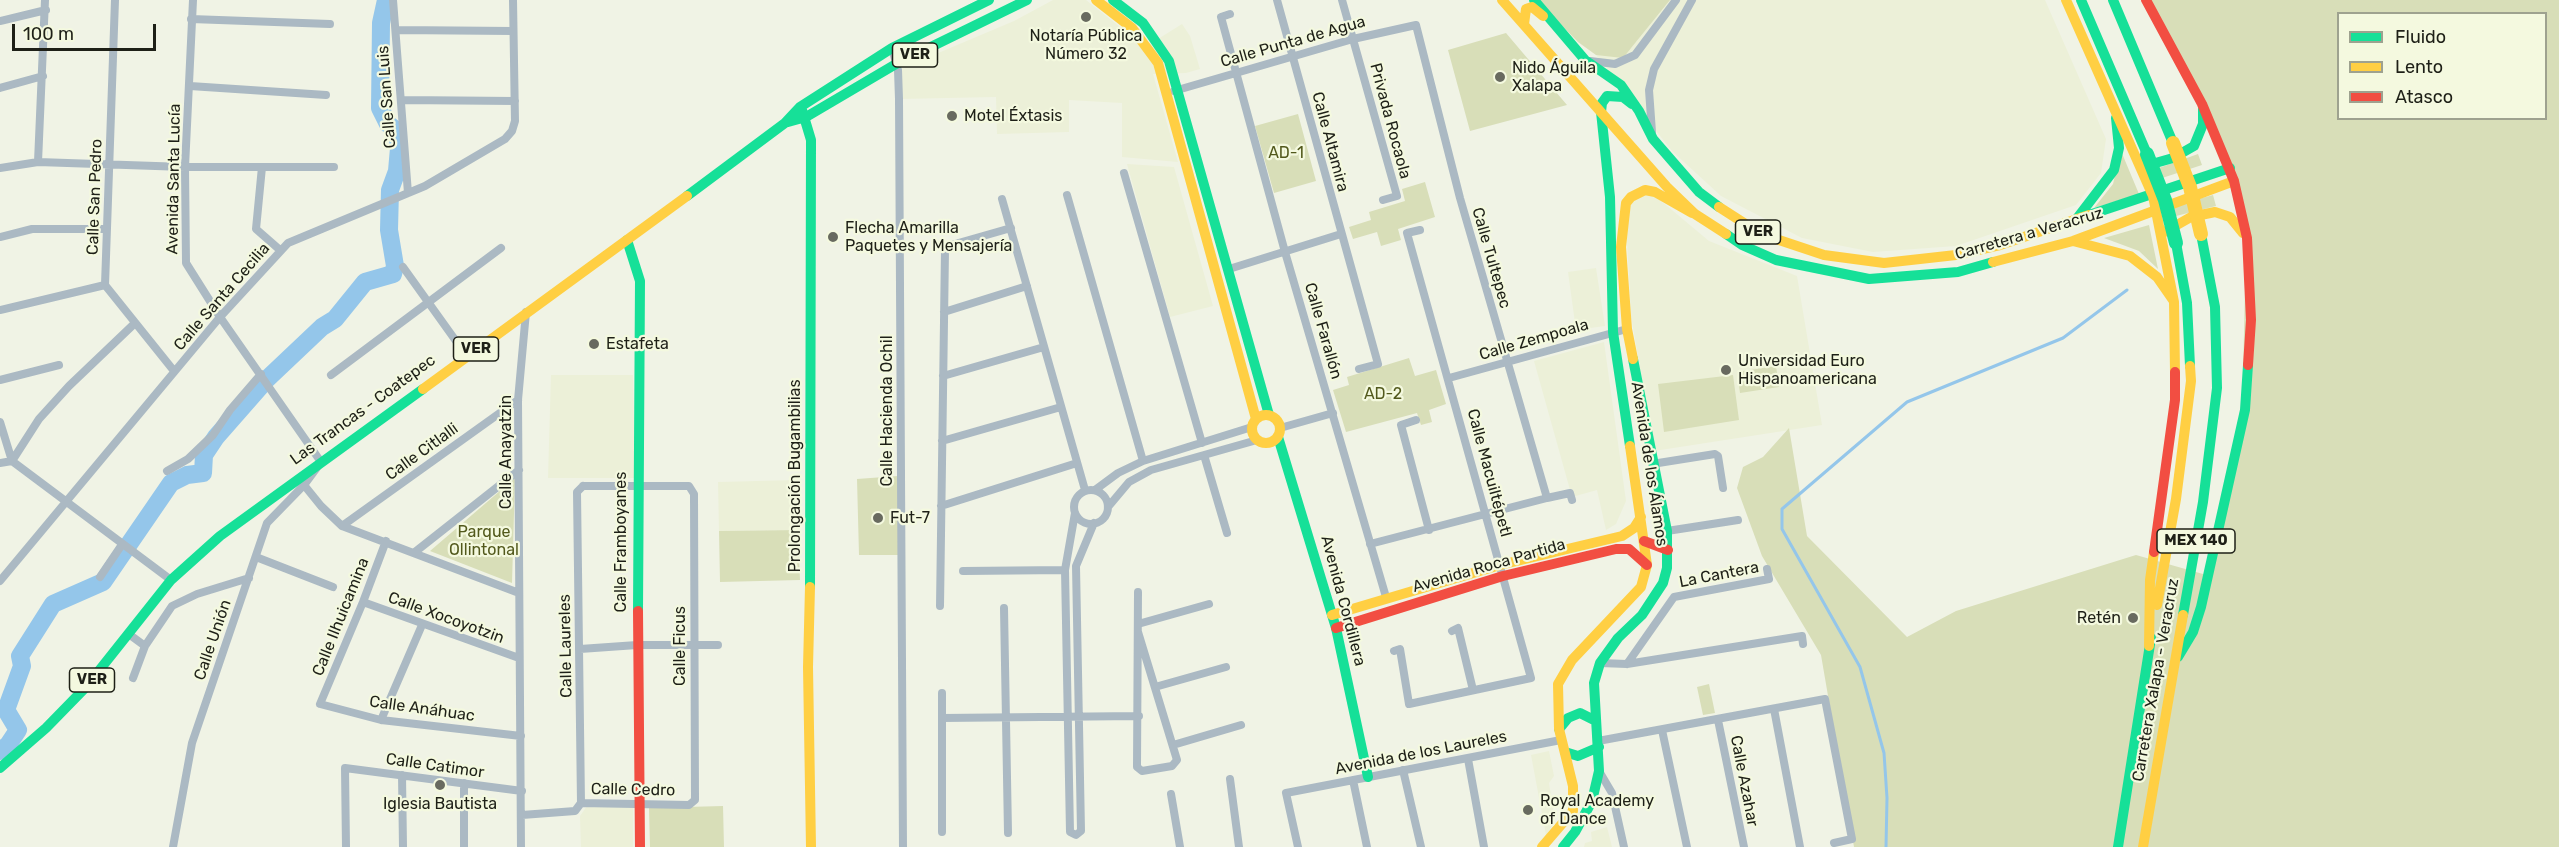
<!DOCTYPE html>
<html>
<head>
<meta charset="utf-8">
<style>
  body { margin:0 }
  #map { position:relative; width:2559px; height:847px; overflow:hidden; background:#f0f3e5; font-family:Rubik,sans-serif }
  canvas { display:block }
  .legend { position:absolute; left:2337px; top:12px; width:210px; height:108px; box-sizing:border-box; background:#f4f9df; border:2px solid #9ea28f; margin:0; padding:8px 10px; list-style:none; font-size:18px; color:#1e2017 }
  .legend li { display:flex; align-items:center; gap:12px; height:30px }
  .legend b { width:30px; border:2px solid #9ea28f }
  .scale { position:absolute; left:12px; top:24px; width:144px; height:27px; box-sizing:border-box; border:3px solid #1e2017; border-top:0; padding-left:8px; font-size:18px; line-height:21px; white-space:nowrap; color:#1e2017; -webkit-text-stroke:4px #f4f9df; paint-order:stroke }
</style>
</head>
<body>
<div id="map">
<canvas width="2559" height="847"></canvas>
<ul class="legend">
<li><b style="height:8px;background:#16e098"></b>Fluido</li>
<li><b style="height:8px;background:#ffcf43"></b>Lento</li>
<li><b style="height:8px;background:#f24e42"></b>Atasco</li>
</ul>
<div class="scale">100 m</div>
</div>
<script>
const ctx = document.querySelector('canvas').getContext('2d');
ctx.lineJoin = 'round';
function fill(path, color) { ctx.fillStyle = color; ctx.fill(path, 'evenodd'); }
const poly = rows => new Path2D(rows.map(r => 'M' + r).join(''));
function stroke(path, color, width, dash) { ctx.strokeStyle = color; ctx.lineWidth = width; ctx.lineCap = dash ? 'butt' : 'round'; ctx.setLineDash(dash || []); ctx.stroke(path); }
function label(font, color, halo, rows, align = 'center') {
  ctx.font = font + ' Rubik,sans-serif'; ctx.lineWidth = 4.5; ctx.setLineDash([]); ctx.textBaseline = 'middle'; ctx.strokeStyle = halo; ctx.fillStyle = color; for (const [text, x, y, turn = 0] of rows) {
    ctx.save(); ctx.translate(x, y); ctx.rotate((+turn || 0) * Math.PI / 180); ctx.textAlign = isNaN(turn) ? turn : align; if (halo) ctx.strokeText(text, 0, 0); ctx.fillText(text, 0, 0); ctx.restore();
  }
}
fill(poly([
  [1053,0,1086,0,1134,38,1142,49,1182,24,1190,36,1200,69,1186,73,1153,74,1178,162,1122,157,1122,103,1069,100,1069,132,997,134,996,97,899,99,898,70,1014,21],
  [1670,0,2045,0,2106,139,2101,173,2076,205,1956,246,1873,252,1802,238,1721,196,1672,151,1596,55,1631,48],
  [1127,164,1174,167,1213,306,1170,317],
  [1645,195,1654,195,1709,241,1797,276,1822,425,1654,451,1631,316,1626,222,1629,203],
  [1596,268,1605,326,1576,330,1568,272],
  [1604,342,1626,501,1616,524,1606,530,1597,490,1572,497,1534,361],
  [551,375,633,375,635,478,548,478],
  [797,480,798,530,719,531,718,482],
  [1549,751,1554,776,1549,783,1555,822,1546,835,1531,755],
  [587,806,633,806,633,847,581,847,580,816],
  [1607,827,1612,847,1584,847,1585,843,1592,841,1591,832]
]), '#ecf0d8');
fill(poly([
  [1537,0,1670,0,1623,58,1596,55,1578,42],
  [2147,0,2559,0,2559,847,1854,847,1821,655,1762,556,1737,488,1743,467,1763,457,1789,428,1807,536,1907,637,1956,611,2136,555,2210,576,2242,422,2246,243,2217,139],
  [2338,14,2546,14,2546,118,2338,118],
  [1506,33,1567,105,1470,131,1448,50],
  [1298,114,1316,181,1274,193,1255,126],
  [2121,151,2139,194,2094,208,2113,184],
  [2198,154,2202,165,2159,179,2156,169],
  [1425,182,1435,217,1398,229,1401,240,1381,246,1377,232,1353,239,1349,227,1371,220,1369,212,1405,201,1402,189],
  [2213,195,2216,206,2172,217,2169,207],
  [2149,225,2158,269,2139,251,2104,238],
  [1409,358,1415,376,1436,370,1446,404,1429,410,1432,422,1421,425,1417,413,1346,432,1333,390,1349,385,1347,377],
  [1776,366,1779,387,1740,393,1737,372],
  [1733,375,1739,420,1664,432,1658,384],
  [898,476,898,555,859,555,857,479],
  [515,478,512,583,430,551],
  [798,530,800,580,720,582,719,531],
  [1709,684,1715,713,1703,715,1697,687],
  [723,806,724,847,650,847,649,808]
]), '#d8deb8');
stroke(poly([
  [1886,847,1887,798,1884,753,1860,667,1782,529,1782,509,1907,402,2063,338,2127,290]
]), '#94c6ea', 3);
stroke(poly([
  [0,751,8,745,18,730,6,710,22,666,20,656,53,604,103,582,171,483,187,475,203,473,204,455,216,437,266,380,322,327,335,319,365,282,393,274,395,266,389,230,390,190,397,171,399,148,397,131,388,124,380,108,381,23,386,0]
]), '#94c6ea', 18);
stroke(poly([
  [115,0,105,285,174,371],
  [393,0,408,193],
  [1277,0,1378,364,1359,369],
  [1342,0,1397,196,1383,200],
  [1230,14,1221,17,1285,252,1386,597],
  [191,19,330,24],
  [0,21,46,10],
  [396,30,513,31],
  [892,48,898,70,899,99,903,847],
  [1590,61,1615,64,1635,55,1676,0],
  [190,86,326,95],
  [0,88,43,76],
  [1174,91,1353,39,1416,25,1460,198,1547,498],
  [401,100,515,101],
  [1652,132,1649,90,1654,69,1692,0],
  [38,162,45,0],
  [262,167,256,229,280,250],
  [0,168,38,162,185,167,334,167],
  [1124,173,1202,443],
  [1067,195,1143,461],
  [1002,199,1085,490],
  [0,237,32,229,107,229],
  [403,267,466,355],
  [1229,269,1341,234],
  [0,310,105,285],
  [944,312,1027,286],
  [331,375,501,248],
  [943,376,1044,347],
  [1449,378,1627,329],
  [0,380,59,365],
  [1416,420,1401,425,1429,530],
  [0,422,12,461,171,580],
  [1280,428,1333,413],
  [942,441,1061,407],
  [1204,455,1227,533],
  [0,463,12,461,39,419,69,386,134,324],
  [1652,464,1715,454,1718,456,1723,488],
  [167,471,188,459,213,435,230,410,261,374],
  [304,485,321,506,342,526,519,593],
  [583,486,689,486,694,494,695,800,689,805,581,803,577,492,583,486],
  [1095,490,1118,473,1143,461,1252,427],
  '1074 507a17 17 0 1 1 34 0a17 17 0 1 1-34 0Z',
  [941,506,1077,463],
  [1108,507,1129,482,1151,470,1257,440],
  [1075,513,1065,570,1070,832,1076,835,1081,831,1076,566,1094,523],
  [342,526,518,400],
  [1667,531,1738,520],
  [386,541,363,602,320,704,381,720,521,736],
  [1370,544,1547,498,1570,493,1572,500],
  [415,552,519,470],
  [256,557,333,587],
  [963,571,1065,570],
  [100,577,121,546],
  [0,581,220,317,288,243,425,186,505,139,512,131,515,121,513,0],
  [1138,592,1137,767,1142,771,1172,766,1177,760,1138,632],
  [363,602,519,658],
  [940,606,945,250,948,246,1011,228],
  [1004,608,1008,833],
  [1138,624,1209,604],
  [1452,631,1458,628,1473,690],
  [130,635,145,646],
  [580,649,637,645,718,645],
  [1394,651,1400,649,1409,704,1531,678,1407,233,1420,230],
  [1600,663,1627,664,1802,636,1803,644],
  [1627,664,1674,597,1769,579,1767,569],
  [133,678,145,646,172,606,197,594,249,578],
  [1155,687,1226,667],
  [942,693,942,832],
  [1774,709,1800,847],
  [942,718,1139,716],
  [381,720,422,625],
  [1718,720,1744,847],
  [1662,730,1687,847],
  [1598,741,1825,699,1852,839,1834,843],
  [1173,745,1241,725],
  [1468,759,1484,847],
  [1403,770,1421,847],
  [1599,771,1612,793,1624,847],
  [402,775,403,847],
  [1230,779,1239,847],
  [1353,780,1367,847],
  [1171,794,1180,847],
  [522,815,575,811,581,803],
  [173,847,192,743,267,523,304,485,321,462,220,317,186,263,185,167,193,0],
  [346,847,345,768,522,791],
  [464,847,464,783],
  [521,847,518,400,526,312],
  [1298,847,1286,793,1561,740]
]), '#abb9c3', 8);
stroke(poly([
  [1113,0,1143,23,1169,61,1269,415],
  [1534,0,1585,60,1621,85,1639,111,1653,139,1699,192,1719,207],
  [2081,0,2147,154],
  [2113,0,2173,143],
  [802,110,811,140,810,587],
  [1601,112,1610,197,1613,332,1630,446],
  [1601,112,1602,103,1607,96,1623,97,1632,104],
  [788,122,806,117,896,64,1027,0],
  [2139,159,2152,164,2173,158,2194,146,2203,124,2203,109],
  [687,196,785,123,800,107,892,48,989,0],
  [2089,215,2230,168],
  [2075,221,2114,170,2119,148,2116,118],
  [1726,234,1742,245,1776,260,1869,279,1958,272,1993,262],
  [627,240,640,281,638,611],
  [2176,243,2187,303,2190,366],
  [1278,437,1336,628,1368,777],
  [2183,615,2203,502,2217,388,2215,307,2201,234],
  [2178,657,2193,632,2201,607,2245,410,2248,365],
  [1559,729,1568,718,1580,713,1594,720],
  [1565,752,1578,756,1599,747],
  [0,768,46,728,86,687,171,580,220,536,423,389],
  [1563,847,1575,832,1592,801,1599,771,1594,683,1600,663,1618,638,1642,615,1663,583,1667,568,1667,531,1633,359],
  [2118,847,2151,638]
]), '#16e098', 10);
stroke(poly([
  [1096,0,1132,28,1158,63,1256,419],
  [1502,0,1667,187,1695,214,1726,234],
  [2066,0,2153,196,2174,302,2175,372],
  [1524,24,1526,9,1532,7,1543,16],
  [1719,207,1761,234,1824,255,1884,263,1956,255,2000,245,2089,215],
  [2161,234,2191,217,2215,212,2230,217,2243,233],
  [2073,241,2130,256,2157,277,2173,300],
  [1993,262,2073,241,2234,181],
  [1633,359,1627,329,1621,247,1626,203,1631,197,1645,190,1655,192,1692,213],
  [423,389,687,196],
  '1252 429a14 14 0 1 1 28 0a14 14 0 1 1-28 0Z',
  [810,587,808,667,811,847],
  [2157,605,2176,499,2191,381,2190,366],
  [1332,615,1500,565,1622,536,1634,528,1641,517],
  [2149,646,2150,580,2154,552],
  [1542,847,1573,811,1573,786,1559,729,1558,684,1572,660,1641,587,1647,565,1630,446],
  [2143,847,2183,615]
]), '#ffcf43', 10);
stroke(poly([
  [2146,0,2202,104,2234,181,2247,238,2251,320,2248,365],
  [1644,541,1668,550],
  [2154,552,2175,400,2175,372],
  [638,611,640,847],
  [1336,628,1503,576,1616,549,1629,549,1647,565]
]), '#f24e42', 10);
stroke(poly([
  [2147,154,2165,200,2176,243]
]), '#16e098', 14);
stroke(poly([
  [2173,143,2190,187,2201,234]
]), '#ffcf43', 14);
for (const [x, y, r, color] of [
  [1086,17,6,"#686a5f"],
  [1500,77,6,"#686a5f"],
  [952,116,6,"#686a5f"],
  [833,237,6,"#686a5f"],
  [594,344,6,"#686a5f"],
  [1726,370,6,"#686a5f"],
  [878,518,6,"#686a5f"],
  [2133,618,6,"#686a5f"],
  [440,785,6,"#686a5f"],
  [1528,810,6,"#686a5f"]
]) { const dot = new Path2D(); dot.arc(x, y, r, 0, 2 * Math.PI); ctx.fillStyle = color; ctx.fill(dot); stroke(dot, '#f4f9df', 2); }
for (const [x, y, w] of [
  [915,55,45],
  [1758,232,45],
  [476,349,45],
  [2196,541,78],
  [92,680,45]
]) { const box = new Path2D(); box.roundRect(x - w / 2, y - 12, w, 24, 4.5); ctx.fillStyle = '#f4f9df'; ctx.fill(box); stroke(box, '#1e2017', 1.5); }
label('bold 15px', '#1e2017', null, [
  ["VER",915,55],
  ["VER",1758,232],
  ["VER",476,349],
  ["MEX 140",2196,541],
  ["VER",92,680]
]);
label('16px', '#1e2017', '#f4f9df', [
  ["Notaría Pública",1086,36,"center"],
  ["Número 32",1086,54,"center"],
  ["Nido Águila",1512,68],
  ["Xalapa",1512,86],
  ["Motel Éxtasis",964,116],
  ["Flecha Amarilla",845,228],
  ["Paquetes y Mensajería",845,246],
  ["Estafeta",606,344],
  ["Universidad Euro",1738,361],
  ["Hispanoamericana",1738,379],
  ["Fut-7",890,518],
  ["Retén",2121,618,"right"],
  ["Royal Academy",1540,801],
  ["of Dance",1540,819],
  ["Iglesia Bautista",440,804,"center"]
], 'left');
label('16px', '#1e2017', '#f4f9df', [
  ["Calle Punta de Agua",1293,42,-16],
  ["Calle San Luis",387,97,-94],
  ["Privada Rocaola",1390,121,75],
  ["Calle Altamira",1330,142,75],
  ["Avenida Santa Lucía",174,179,-89],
  ["Calle San Pedro",95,197,-88],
  ["Carretera a Veracruz",2029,234,-16],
  ["Calle Tultepec",1491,258,74],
  ["Calle Santa Cecilia",222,297,-49],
  ["Calle Farallón",1323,331,74],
  ["Calle Zempoala",1534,340,-16],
  ["Las Trancas - Coatepec",363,410,-36],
  ["Calle Hacienda Ochil",887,411,-90],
  ["Calle Citlalli",422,452,-36],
  ["Calle Anayatzin",506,452,-90],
  ["Avenida de los Álamos",1649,464,81],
  ["Calle Macuiltépetl",1489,473,75],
  ["Prolongación Bugambilias",795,476,-90],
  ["Calle Framboyanes",621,542,-90],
  ["Avenida Roca Partida",1489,566,-16],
  ["La Cantera",1719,575,-11],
  ["Avenida Cordillera",1343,601,75],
  ["Calle Ilhuicamina",341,617,-68],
  ["Calle Xocoyotzin",446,618,20],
  ["Calle Unión",213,640,-71],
  ["Calle Laureles",566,646,-91],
  ["Calle Ficus",680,646,-90],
  ["Carretera Xalapa - Veracruz",2156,680,-80],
  ["Calle Anáhuac",422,709,8],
  ["Avenida de los Laureles",1421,753,-11],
  ["Calle Catimor",435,766,8],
  ["Calle Azahar",1744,781,79],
  ["Calle Cedro",633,790,1]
]);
label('16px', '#52591c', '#f4f9df', [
  ["AD-1",1286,153],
  ["AD-2",1383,394],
  ["Parque",484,532],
  ["Ollintonal",484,550]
]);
</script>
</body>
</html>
